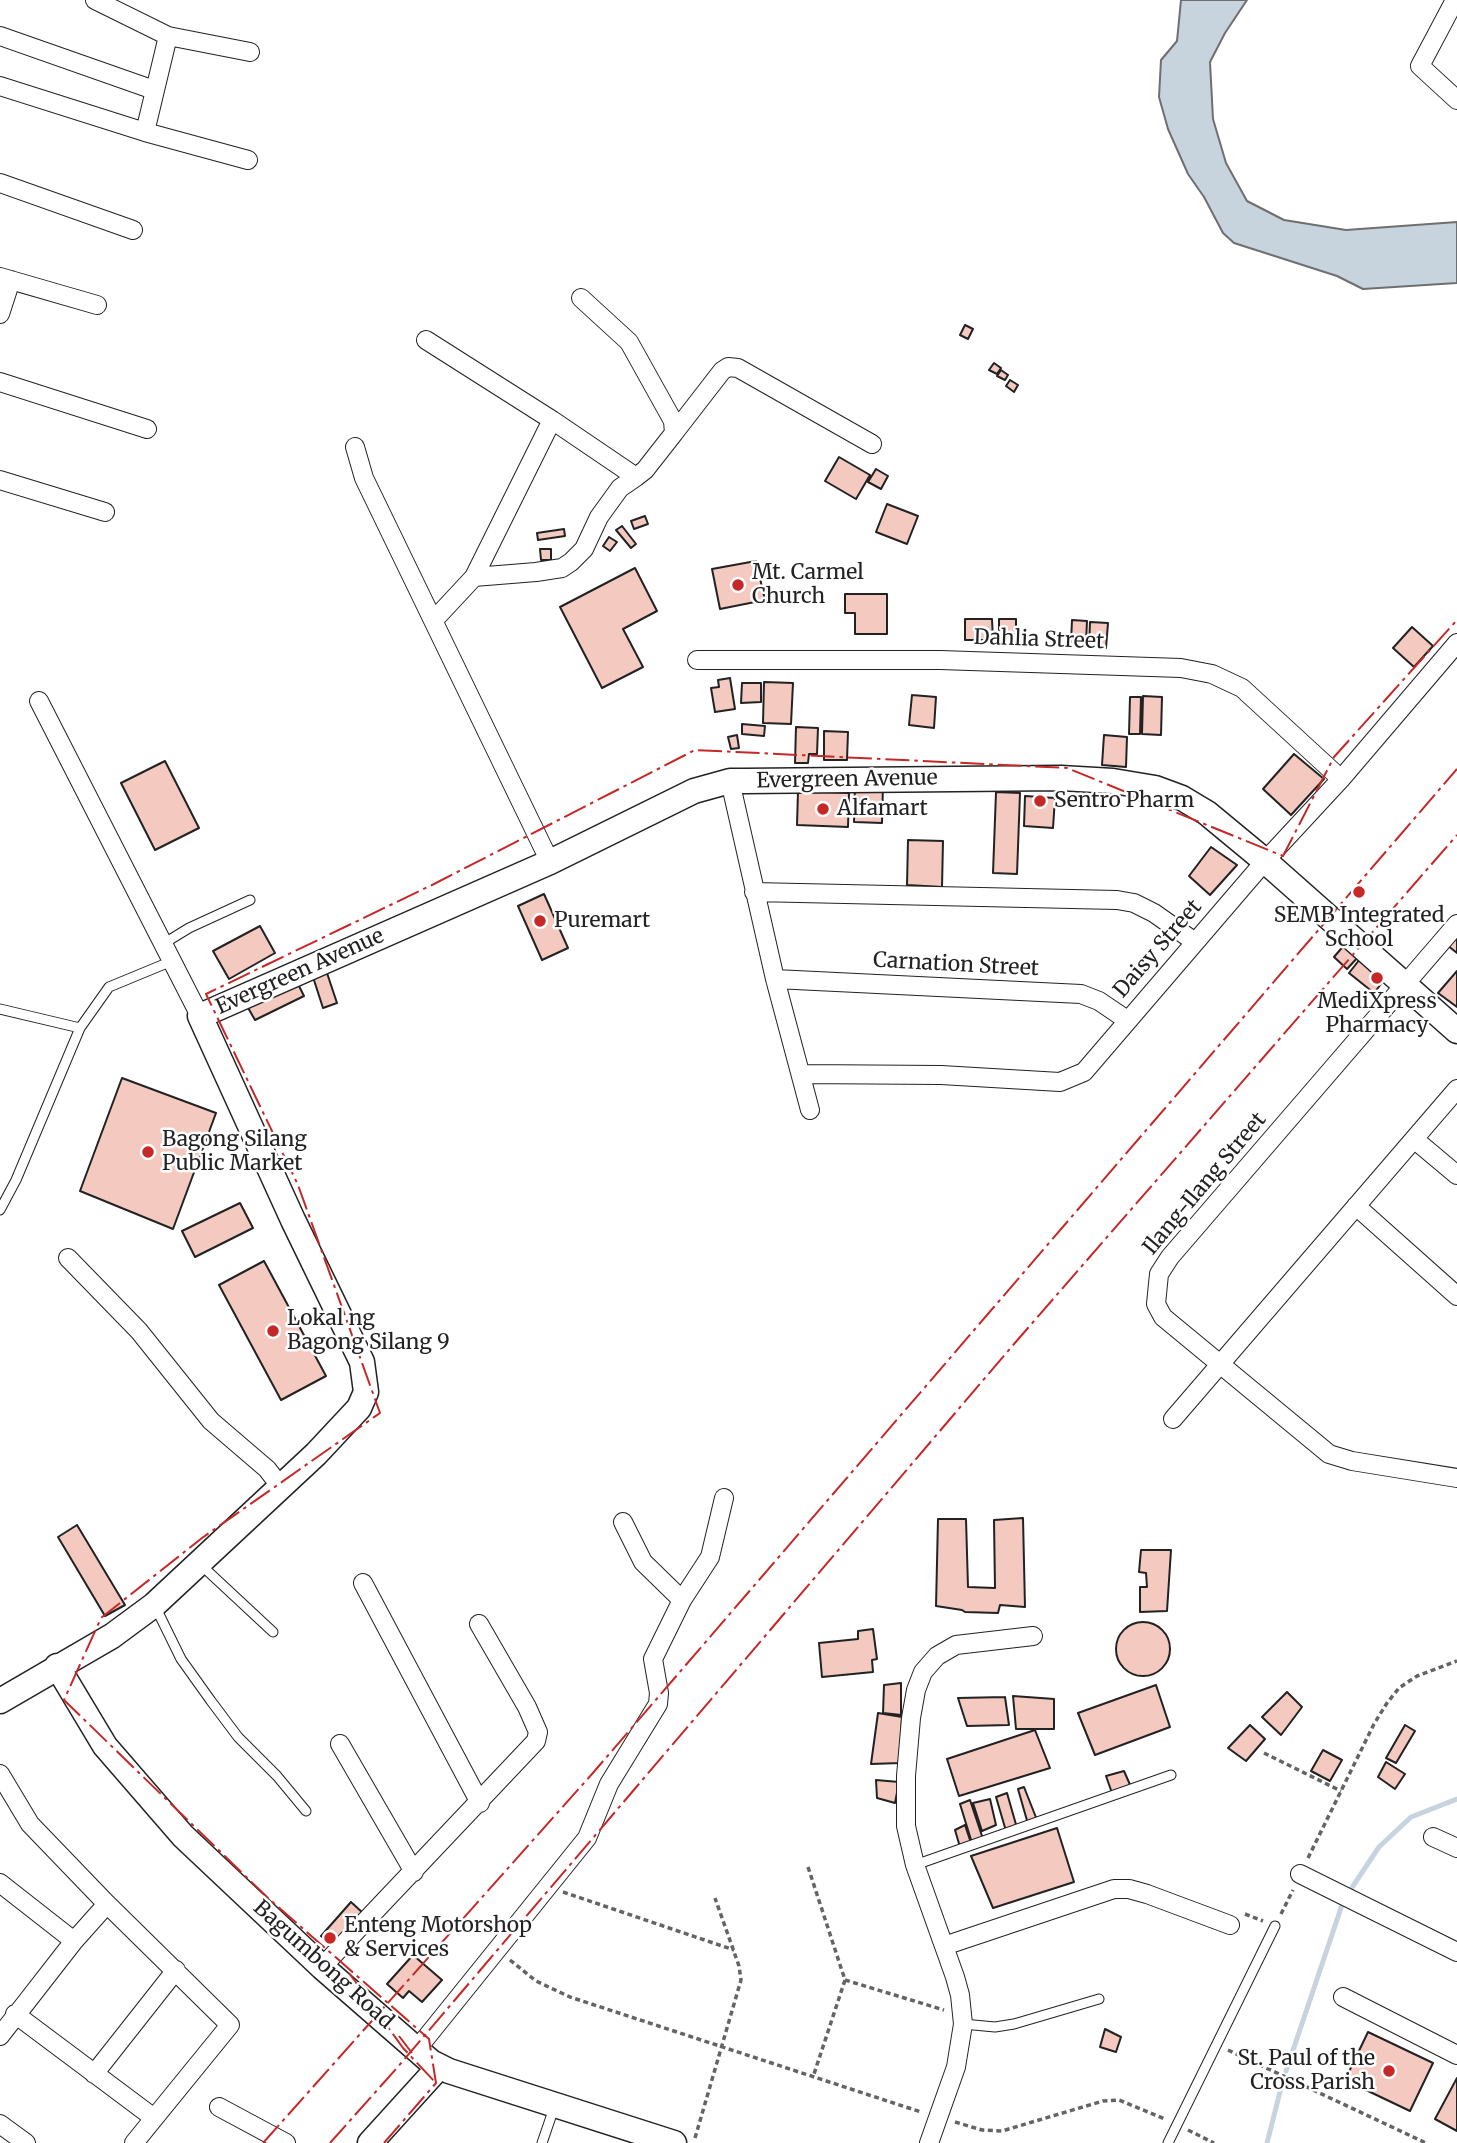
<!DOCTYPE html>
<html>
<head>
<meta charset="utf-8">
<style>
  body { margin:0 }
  canvas { display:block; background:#fff }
</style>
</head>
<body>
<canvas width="1457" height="2143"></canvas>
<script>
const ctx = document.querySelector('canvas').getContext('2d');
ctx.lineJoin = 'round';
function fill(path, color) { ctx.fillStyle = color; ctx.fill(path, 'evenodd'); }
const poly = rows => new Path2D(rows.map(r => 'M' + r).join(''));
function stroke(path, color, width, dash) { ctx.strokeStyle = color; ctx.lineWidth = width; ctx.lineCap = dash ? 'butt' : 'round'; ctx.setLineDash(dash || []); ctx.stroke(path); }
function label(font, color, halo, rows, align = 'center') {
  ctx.font = font + ' Merriweather,serif'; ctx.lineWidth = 5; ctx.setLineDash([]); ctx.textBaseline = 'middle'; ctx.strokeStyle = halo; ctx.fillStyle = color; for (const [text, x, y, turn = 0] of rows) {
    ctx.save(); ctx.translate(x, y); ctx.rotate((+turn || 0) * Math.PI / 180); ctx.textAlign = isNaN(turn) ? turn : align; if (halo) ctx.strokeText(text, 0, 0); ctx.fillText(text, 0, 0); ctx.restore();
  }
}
const water = poly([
  [1181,0,1247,0,1225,33,1210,62,1213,119,1226,163,1247,201,1284,220,1346,230,1457,222,1457,283,1363,289,1337,276,1234,243,1223,233,1204,197,1188,174,1168,129,1159,97,1161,60,1177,41,1181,0]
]);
fill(water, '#c7d3dd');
stroke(water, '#6f6f6f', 2);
stroke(poly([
  [1349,1892,1379,1847,1411,1817,1457,1799],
  [1286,2071,1343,1902],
  [1267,2143,1282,2084]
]), '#c7d3dd', 5);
const building = poly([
  [965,325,973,329,968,339,960,335,965,325],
  [994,363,1001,368,997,374,989,370,994,363],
  [1001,370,1008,375,1005,380,997,376,1001,370],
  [1010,380,1018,385,1014,392,1006,386,1010,380],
  [839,457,870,475,856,499,825,481,839,457],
  [876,469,888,476,881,489,868,482,876,469],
  [887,504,918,516,907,544,876,532,887,504],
  [645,516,648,524,634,529,631,521,645,516],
  [622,526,636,544,631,548,616,530,622,526],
  [564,529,565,536,538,540,537,533,564,529],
  [609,537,617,542,610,551,603,546,609,537],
  [540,549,551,549,551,560,541,560,540,549],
  [756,561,765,600,720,609,712,569,756,561],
  [635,568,657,611,623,629,643,667,602,688,560,607,635,568],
  [845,594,887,594,887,634,855,634,855,613,845,613,845,594],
  [965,619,992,619,993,640,965,640,965,619],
  [999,619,1016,619,1016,634,999,634,999,619],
  [1072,620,1087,621,1086,643,1071,642,1072,620],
  [1090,622,1108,623,1106,648,1089,647,1090,622],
  [1412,627,1433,646,1414,667,1393,648,1412,627],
  [730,678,735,709,715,712,711,688,719,687,718,680,730,678],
  [764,682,793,683,791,724,763,723,764,682],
  [742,683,761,683,761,702,741,703,742,683],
  [912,695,936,697,934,728,909,725,912,695],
  [1143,696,1162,697,1161,735,1142,734,1143,696],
  [1130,697,1141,697,1140,734,1129,734,1130,697],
  [742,724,765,726,764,736,742,734,742,724],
  [796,727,818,728,817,754,809,754,808,763,795,763,796,727],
  [824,731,848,732,847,760,824,760,824,731],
  [737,735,739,748,731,749,728,737,737,735],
  [1104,735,1127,737,1126,767,1102,765,1104,735],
  [1294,754,1324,779,1291,815,1263,789,1294,754],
  [165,761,199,828,155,850,121,783,165,761],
  [855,784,883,785,882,823,854,822,855,784],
  [798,791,849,793,848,827,797,825,798,791],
  [996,792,1020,793,1017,874,993,873,996,792],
  [1025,796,1055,798,1053,828,1024,826,1025,796],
  [908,840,943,841,942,887,907,885,908,840],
  [1211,847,1237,865,1210,895,1189,876,1211,847],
  [544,894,568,948,542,960,518,906,544,894],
  [260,926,275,953,229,979,213,951,260,926],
  [1457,936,1457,953,1447,945,1457,936],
  [1346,943,1360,955,1347,969,1334,957,1346,943],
  [1360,959,1385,979,1374,993,1349,973,1360,959],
  [1457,971,1457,1007,1438,993,1457,971],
  [327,973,337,1003,323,1008,313,977,327,973],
  [297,982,304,996,255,1020,247,1006,297,982],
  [122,1078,216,1113,173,1229,80,1191,122,1078],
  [240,1203,253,1228,195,1257,182,1231,240,1203],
  [264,1261,326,1376,281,1400,219,1285,264,1261],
  [1023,1518,1025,1607,1000,1605,998,1613,965,1612,962,1610,936,1606,938,1519,966,1519,968,1587,995,1588,994,1520,1023,1518],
  [77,1525,125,1605,105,1616,58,1537,77,1525],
  [1141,1550,1171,1550,1167,1611,1140,1612,1140,1587,1147,1587,1146,1573,1139,1572,1141,1550],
  '1116 1649a27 27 0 1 1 54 0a27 27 0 1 1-54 0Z',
  [873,1629,877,1659,872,1660,873,1672,822,1677,819,1643,858,1639,858,1631,873,1629],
  [901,1683,901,1715,883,1713,884,1685,901,1683],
  [1156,1685,1170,1727,1095,1755,1078,1713,1156,1685],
  [1287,1692,1302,1707,1281,1735,1262,1717,1287,1692],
  [1013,1696,1054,1699,1054,1729,1016,1729,1013,1696],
  [1005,1697,1009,1725,967,1726,958,1698,1005,1697],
  [878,1713,902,1717,900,1763,871,1764,878,1713],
  [1250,1725,1265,1739,1246,1761,1228,1748,1250,1725],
  [1405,1725,1415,1731,1396,1763,1386,1758,1405,1725],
  [1035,1730,1050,1768,959,1796,947,1759,1035,1730],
  [1323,1750,1342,1760,1330,1781,1311,1771,1323,1750],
  [1386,1762,1405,1774,1395,1789,1378,1777,1386,1762],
  [1124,1771,1131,1787,1112,1793,1106,1776,1124,1771],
  [876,1780,899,1782,895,1803,877,1798,876,1780],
  [1024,1787,1037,1820,1028,1824,1018,1789,1024,1787],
  [1007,1793,1017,1828,1006,1831,996,1797,1007,1793],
  [990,1799,996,1825,982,1831,973,1803,990,1799],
  [970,1800,983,1839,972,1843,960,1804,970,1800],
  [965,1825,971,1843,960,1847,955,1830,965,1825],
  [1057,1828,1074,1882,993,1908,971,1856,1057,1828],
  [351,1902,364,1914,334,1947,321,1936,351,1902],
  [413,1955,442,1980,422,2002,409,1991,403,1998,387,1984,413,1955],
  [1105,2029,1121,2037,1116,2052,1100,2047,1105,2029],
  [1368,2032,1433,2063,1410,2111,1345,2080,1368,2032],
  [1457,2078,1457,2131,1435,2119,1457,2078]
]);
fill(building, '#f3c9c0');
stroke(building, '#222', 2);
const lane = poly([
  [163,944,189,928,250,900],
  [0,1009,80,1028],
  [0,1210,16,1180,80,1028,109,987,172,961],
  [200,1564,273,1632],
  [155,1606,181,1659,211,1701,238,1737,277,1776,306,1811],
  [915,1865,1171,1775],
  [963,2024,995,2027,1014,2024,1099,1999],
  [542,2143,554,2108],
  [1168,2143,1275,1926]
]);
const street = poly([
  [95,0,168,36,250,52],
  [1455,0,1420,66,1457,100],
  [0,36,154,90],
  [0,86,145,132,248,160],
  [145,132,168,36],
  [0,183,133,230],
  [0,277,97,305],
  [581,298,629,342,673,421,674,433,645,470,636,477],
  [0,314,11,280],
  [426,340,552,420,636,477,620,488,599,517,584,549,571,562,562,568,536,572,474,577,434,620],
  [0,382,147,429],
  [674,433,722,371,728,367,738,368,872,444],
  [355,447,364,478,550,862],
  [0,480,105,512],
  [474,577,552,420],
  [697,660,940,660,1181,668,1212,674,1242,688,1341,779],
  [39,701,200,1016],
  [730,781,775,979,810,1110],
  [754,892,1117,900,1134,903,1154,913,1195,942],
  [1457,924,1170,1257,1159,1274,1156,1304,1163,1317,1329,1454,1352,1461,1457,1478],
  [775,979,1081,994,1099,1001,1127,1020],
  [801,1074,941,1075,1060,1082,1084,1072,1265,861,1341,779,1457,643],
  [1414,1139,1457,1175],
  [1356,1206,1457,1296],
  [68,1258,139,1331,211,1421,267,1469,281,1487],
  [1173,1419,1457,1089],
  [623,1522,643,1562,682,1600],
  [363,1583,480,1803],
  [340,1744,414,1872],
  [0,1774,30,1824,107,1904,230,2025,134,2143],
  [1433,1837,1457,1848],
  [1300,1874,1457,1952],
  [0,1883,74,1941],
  [944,1946,1114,1889,1129,1889,1147,1894,1230,1925],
  [322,1967,536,1741,538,1732,527,1707,479,1624],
  [1343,1997,1457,2055],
  [15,2014,154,2118],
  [0,2036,74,1941,107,1904],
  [417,2049,587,1838,609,1784,658,1704,659,1693,653,1659,682,1600,710,1557,724,1498],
  [94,2074,176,1970],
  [219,2107,286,2143],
  [0,2124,26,2143],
  [929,2143,956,2067,963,2024,960,1995,955,1977,915,1865,906,1826,906,1776,911,1718,916,1690,923,1672,937,1656,956,1645,1033,1636]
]);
const secondary = poly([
  [57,1666,105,1746,183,1836,322,1967,431,2062,449,2071,674,2143],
  [0,1701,112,1636,154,1605,316,1454,359,1408,366,1392,362,1362,293,1220,200,1016,550,862,694,791,730,781,744,781,1061,778,1113,781,1155,788,1182,798,1207,813,1265,861,1457,1031],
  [370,2143,439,2067]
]);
stroke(lane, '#222', 11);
stroke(street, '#222', 20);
stroke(secondary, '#222', 27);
stroke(poly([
  [1264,1753,1341,1791],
  [1308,1858,1374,1724,1387,1703,1399,1688,1417,1676,1457,1661],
  [808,1867,845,1980,813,2077],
  [563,1892,734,1950],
  [1245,1914,1263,1921],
  [1281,1914,1293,1890],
  [510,1960,536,1981,570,1997,921,2112],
  [845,1980,944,2010],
  [1228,2050,1426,2143],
  [955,2122,982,2130,1002,2131,1103,2101,1119,2100,1165,2119],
  [1188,2130,1214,2143],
  [695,2138,741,1980,739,1966,715,1898]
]), '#646464', 3.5, [5, 3.5]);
stroke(lane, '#fff', 9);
stroke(street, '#fff', 18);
stroke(secondary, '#fff', 24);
stroke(poly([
  [349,1973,403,2048,436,2083],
  [399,2036,412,2053],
  [263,2143,592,1774,1457,769],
  [330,2143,396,2069,1014,1344,1457,835],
  [384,2143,436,2083,429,2039,268,1898,64,1700,101,1618,202,1538,380,1413,298,1185,206,994,434,884,695,750,1067,768,1283,856,1334,757,1457,620]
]), '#c62828', 2, [24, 5, 3.5, 5]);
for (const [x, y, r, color] of [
  [738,585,7,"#c62828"],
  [1040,801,7,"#c62828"],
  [823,809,7,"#c62828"],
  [1359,892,7,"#c62828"],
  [540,921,7,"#c62828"],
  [1377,978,7,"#c62828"],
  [148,1152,7,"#c62828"],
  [273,1331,7,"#c62828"],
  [330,1938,7,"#c62828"],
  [1389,2071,7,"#c62828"]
]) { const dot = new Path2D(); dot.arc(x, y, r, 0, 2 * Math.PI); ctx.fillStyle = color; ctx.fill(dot); stroke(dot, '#fff', 2.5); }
label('21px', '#222', '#fff', [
  ["Mt. Carmel",752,573],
  ["Church",752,597],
  ["Sentro Pharm",1054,801],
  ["Alfamart",837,809],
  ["SEMB Integrated",1359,916,"center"],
  ["School",1359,940,"center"],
  ["Puremart",554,921],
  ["MediXpress",1377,1002,"center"],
  ["Pharmacy",1377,1026,"center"],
  ["Bagong Silang",162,1140],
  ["Public Market",162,1164],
  ["Lokal ng",287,1319],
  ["Bagong Silang 9",287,1343],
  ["Enteng Motorshop",344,1926],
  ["& Services",344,1950],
  ["St. Paul of the",1375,2059,"right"],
  ["Cross Parish",1375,2083,"right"]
], 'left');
label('21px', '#222', '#fff', [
  ["Dahlia Street",1039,640,2],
  ["Evergreen Avenue",847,780,-1],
  ["Daisy Street",1158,949,-49],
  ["Carnation Street",956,965,3],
  ["Evergreen Avenue",300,972,-24],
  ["Ilang-Ilang Street",1205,1184,-50],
  ["Bagumbong Road",323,1965,42]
]);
</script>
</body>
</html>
